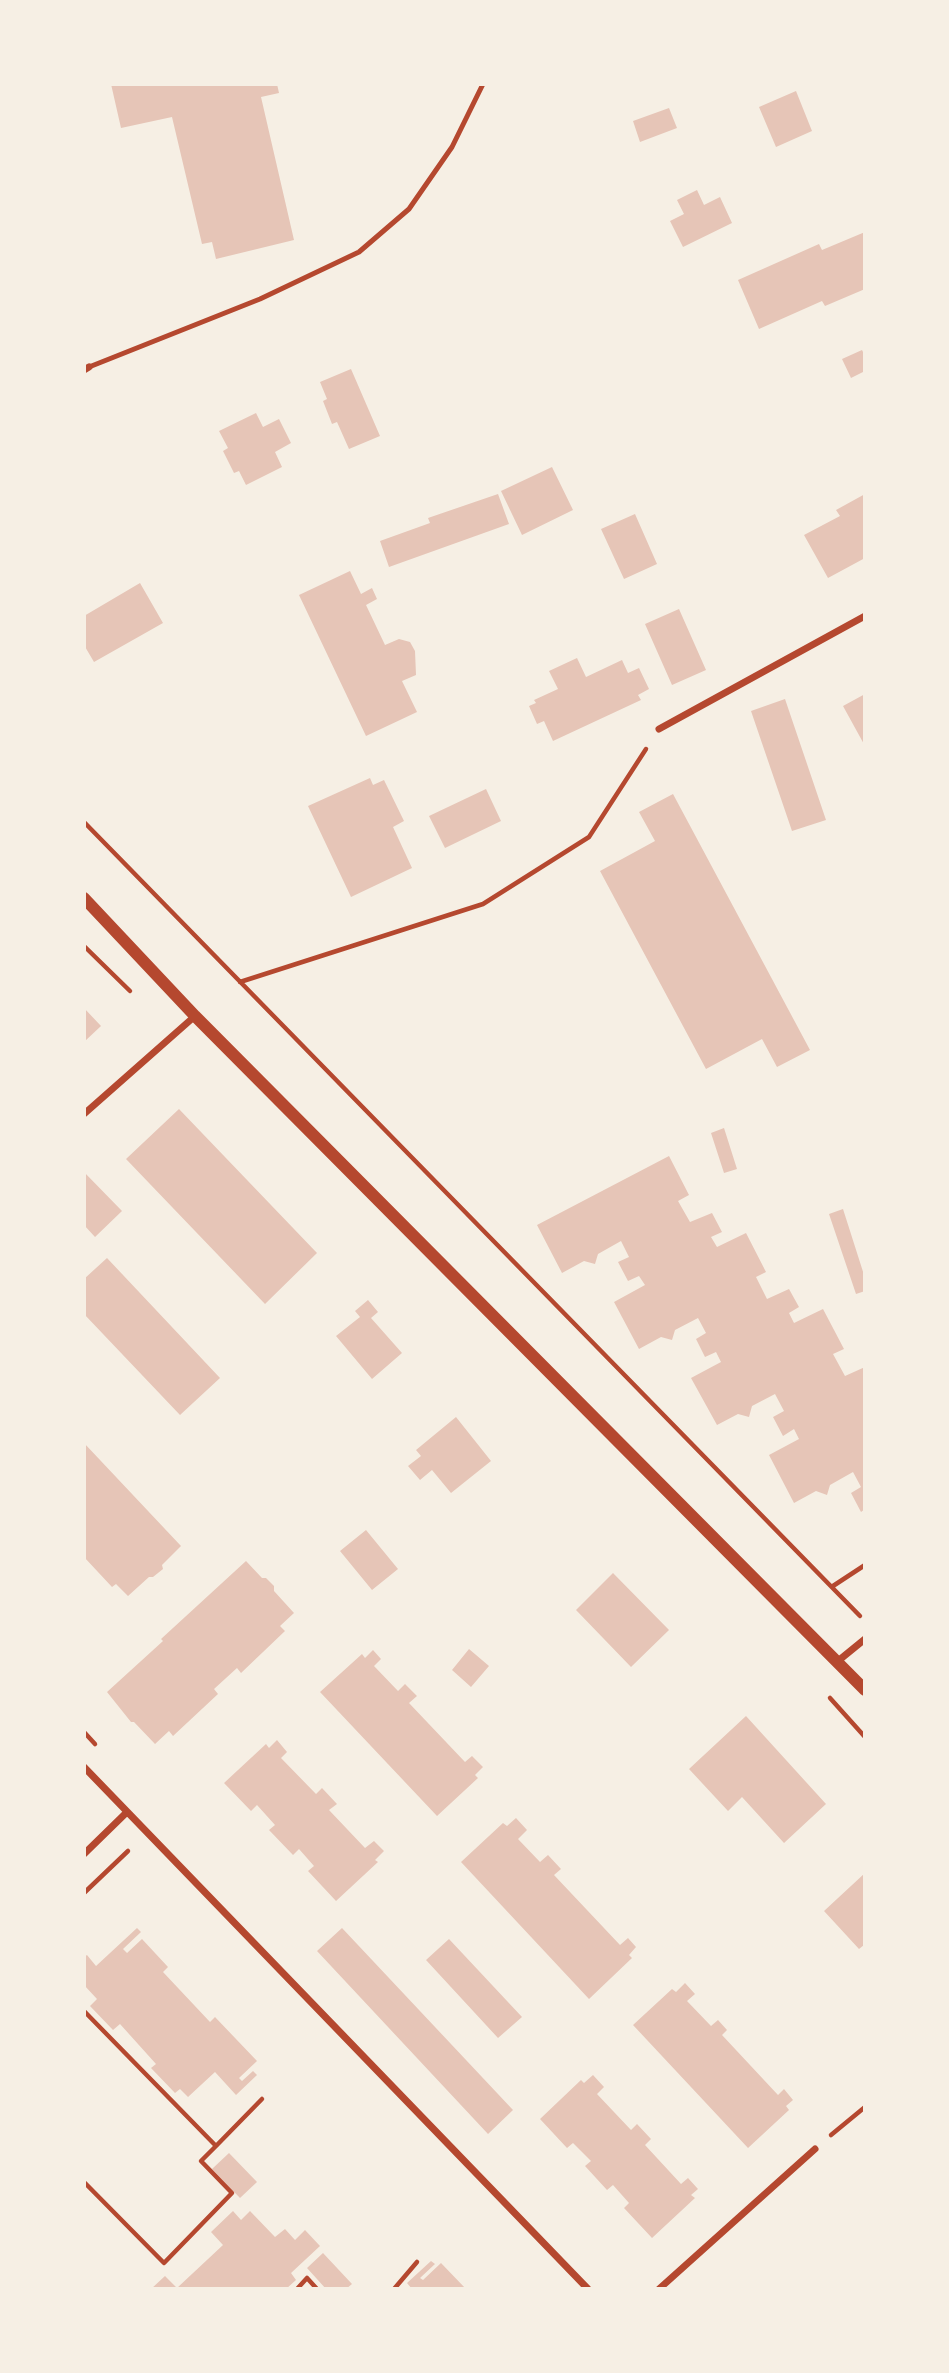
<!DOCTYPE html>
<html>
<head>
<meta charset="utf-8">
<style>
  body { margin:0 }
  #map { position:relative; width:949px; height:2373px; overflow:hidden; background:#f6efe4; font-family:Karla,sans-serif }
  canvas { display:block }
  .frame { position:absolute; inset:0; border:86px solid #f6efe4; pointer-events:none }
</style>
</head>
<body>
<div id="map">
<canvas width="949" height="2373"></canvas>
<div class="frame"></div>
</div>
<script>
const ctx = document.querySelector('canvas').getContext('2d');
ctx.lineJoin = 'round';
function fill(path, color) { ctx.fillStyle = color; ctx.fill(path, 'evenodd'); }
const poly = rows => new Path2D(rows.map(r => 'M' + r).join(''));
function stroke(path, color, width, dash) { ctx.strokeStyle = color; ctx.lineWidth = width; ctx.lineCap = dash ? 'butt' : 'round'; ctx.setLineDash(dash || []); ctx.stroke(path); }
fill(poly([
  [111,84,277,84,279,93,261,97,294,240,216,259,212,242,202,244,172,117,121,128],
  [796,91,812,131,776,147,759,107],
  [669,108,677,128,640,142,633,121],
  [697,190,704,205,720,197,732,223,683,247,670,221,684,214,677,200],
  [865,232,865,289,825,306,822,301,759,329,738,280,819,244,822,250],
  [862,350,865,356,865,371,851,378,842,359],
  [351,369,380,436,349,449,337,422,332,424,323,401,327,399,320,382],
  [256,413,263,427,279,419,291,443,275,452,282,467,246,485,239,471,234,473,223,451,228,448,219,431],
  [552,467,573,510,522,535,501,491],
  [498,494,509,524,389,567,380,541,430,523,428,518],
  [865,494,865,558,828,578,804,535,840,516,836,510],
  [635,514,657,564,624,579,601,529],
  [350,571,361,594,372,588,377,599,366,605,385,645,399,639,410,642,415,651,416,675,402,681,417,712,366,736,299,595],
  [140,583,163,623,94,662,84,645,84,616],
  [679,609,706,670,672,685,645,624],
  [577,658,586,677,622,660,628,673,639,668,649,689,638,695,641,700,553,741,544,721,537,724,529,706,536,703,534,700,558,689,549,671],
  [865,694,865,746,843,706],
  [785,699,826,820,792,831,751,711],
  [370,778,373,785,384,780,404,821,393,827,412,868,351,897,308,806],
  [486,789,501,821,445,848,429,816],
  [673,794,810,1050,777,1067,762,1039,706,1069,600,871,655,841,639,812],
  [84,1008,101,1026,84,1042],
  [179,1109,317,1253,265,1304,126,1159],
  [724,1128,737,1169,724,1173,711,1133],
  [669,1156,689,1195,678,1201,690,1222,712,1213,722,1232,711,1237,717,1247,746,1233,766,1272,756,1277,767,1299,789,1289,799,1307,789,1313,794,1323,823,1309,844,1349,833,1354,845,1376,865,1367,865,1509,861,1512,851,1493,861,1487,853,1472,830,1485,827,1495,816,1491,794,1503,769,1455,799,1439,794,1429,783,1436,773,1417,784,1411,775,1394,752,1406,749,1417,738,1414,717,1425,691,1378,721,1362,716,1352,705,1357,696,1339,706,1333,698,1318,675,1330,672,1340,661,1337,639,1349,614,1302,645,1285,639,1276,628,1281,618,1262,629,1257,621,1241,598,1254,595,1264,584,1261,562,1273,537,1225],
  [84,1172,122,1211,95,1237,84,1225],
  [843,1209,865,1278,865,1291,856,1294,829,1214],
  [107,1258,220,1378,180,1415,84,1314,84,1279],
  [368,1300,378,1312,371,1318,402,1353,372,1379,336,1336,360,1317,355,1311],
  [456,1417,491,1461,451,1493,432,1470,420,1480,408,1466,421,1456,416,1450],
  [84,1443,181,1546,162,1565,163,1569,153,1577,149,1577,128,1596,116,1584,112,1587,84,1557],
  [366,1530,398,1569,372,1590,340,1551],
  [246,1561,262,1578,266,1578,274,1586,274,1591,294,1613,280,1626,285,1631,241,1673,237,1668,214,1689,218,1694,173,1736,169,1731,155,1744,134,1722,131,1722,107,1692,163,1641,161,1639],
  [613,1573,669,1630,631,1667,576,1610],
  [469,1649,489,1666,471,1687,452,1670],
  [373,1650,381,1659,374,1666,398,1691,405,1684,417,1696,409,1703,465,1762,472,1756,483,1767,475,1775,478,1778,437,1816,320,1692,362,1654,365,1658],
  [746,1716,826,1804,784,1843,742,1797,728,1811,689,1769],
  [277,1740,287,1752,281,1758,316,1794,322,1788,337,1804,329,1810,365,1848,374,1841,384,1851,375,1860,378,1862,336,1901,308,1871,314,1866,299,1849,293,1855,269,1830,275,1825,257,1805,251,1811,224,1783,266,1744,269,1748],
  [516,1818,527,1830,518,1839,540,1862,548,1855,561,1869,554,1875,620,1945,628,1938,636,1947,629,1955,632,1958,589,1999,461,1862,503,1823,507,1826],
  [865,1873,865,1947,864,1945,859,1949,824,1911],
  [137,1928,141,1932,123,1949,127,1953,142,1939,168,1967,163,1972,210,2022,215,2017,257,2061,239,2078,242,2081,253,2071,257,2075,236,2095,215,2072,188,2097,180,2089,175,2093,151,2068,156,2064,120,2024,113,2030,90,2006,97,1999,84,1985,84,1957,87,1955,96,1966],
  [342,1928,513,2110,488,2134,317,1951],
  [449,1939,522,2017,498,2038,426,1960],
  [685,1983,695,1994,687,2001,711,2026,718,2020,727,2030,722,2035,778,2095,784,2089,793,2100,786,2106,789,2110,748,2148,633,2025,672,1989,676,1992],
  [593,2075,604,2087,597,2094,631,2130,637,2124,651,2139,645,2145,681,2184,688,2178,698,2189,691,2195,695,2198,652,2238,624,2208,629,2203,613,2185,607,2190,585,2166,591,2161,573,2143,567,2148,540,2119,581,2080,584,2083],
  [229,2153,257,2182,240,2198,212,2169],
  [233,2211,241,2220,250,2211,275,2237,285,2229,295,2240,305,2230,320,2246,291,2273,296,2280,286,2289,151,2289,165,2276,177,2288,223,2245,211,2232],
  [323,2253,352,2284,346,2289,326,2289,307,2268],
  [431,2261,435,2264,420,2278,423,2280,441,2263,466,2289,412,2289,407,2283]
]), '#e6c5b7');
stroke(poly([
  [84,822,860,1616],
  [84,946,130,991],
  [240,982,483,904,589,837,646,749],
  [833,1586,865,1565],
  [830,1698,865,1737],
  [84,1732,95,1744],
  [84,1893,128,1851],
  [84,2011,216,2146,262,2099],
  [831,2135,865,2107],
  [84,2182,164,2263,232,2193,201,2161,216,2146],
  [297,2289,307,2278,317,2289],
  [394,2289,417,2262]
]), '#b5482f', 4.5);
stroke(poly([
  [89,367,260,299,359,252,409,209,452,147,483,84]
]), '#b5482f', 5);
stroke(poly([
  [84,370,89,367],
  [659,729,865,616],
  [84,1114,195,1016],
  [838,1661,865,1639],
  [84,1767,588,2289],
  [84,1854,127,1812],
  [659,2289,815,2149]
]), '#b5482f', 7);
stroke(poly([
  [84,898,195,1016,865,1690]
]), '#b5482f', 12);
</script>
</body>
</html>
